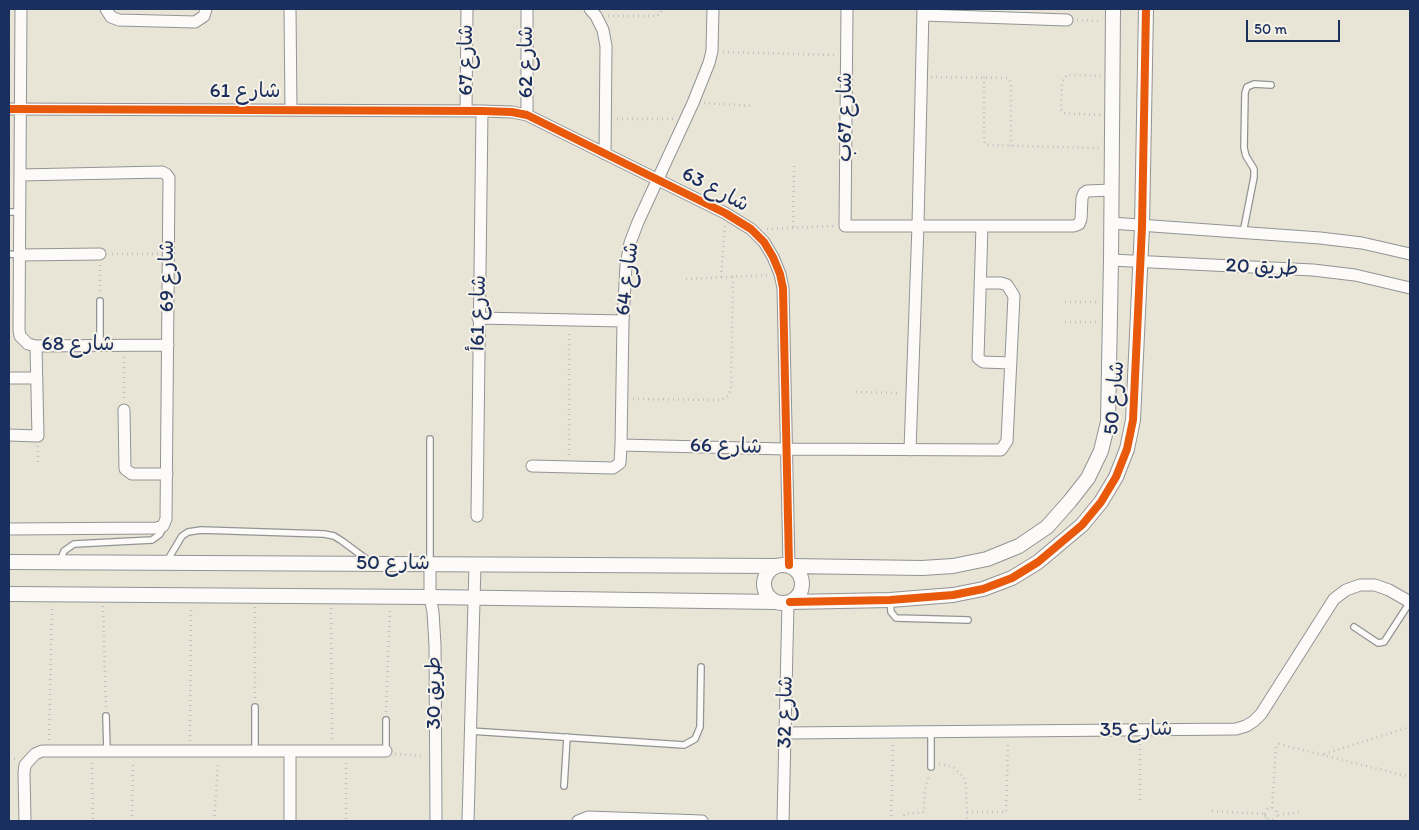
<!DOCTYPE html>
<html>
<head>
<meta charset="utf-8">
<style>
  body { margin:0 }
  #map { position:relative; width:1419px; height:830px; overflow:hidden; background:#e8e4d6; font-family:Itim,sans-serif }
  canvas { display:block }
  .frame { position:absolute; inset:0; border:10px solid #1b2f5e; pointer-events:none }
  .scale { position:absolute; left:1246px; top:20px; width:94px; height:22px; box-sizing:border-box; border:2px solid #1b2f5e; border-top:0; padding-left:6px; font-size:15px; line-height:18px; white-space:nowrap; color:#1b2f5e; -webkit-text-stroke:4px #f7f3e8; paint-order:stroke }
</style>
</head>
<body>
<div id="map">
<canvas width="1419" height="830"></canvas>
<div class="frame"></div>
<div class="scale">50 m</div>
</div>
<script>
const ctx = document.querySelector('canvas').getContext('2d');
ctx.lineJoin = 'round';
const poly = rows => new Path2D(rows.map(r => 'M' + r).join(''));
function stroke(path, color, width, dash) { ctx.strokeStyle = color; ctx.lineWidth = width; ctx.lineCap = dash ? 'butt' : 'round'; ctx.setLineDash(dash || []); ctx.stroke(path); }
function label(font, color, halo, rows, align = 'center') {
  ctx.font = font + ' Itim,"Playpen Sans Arabic",sans-serif'; ctx.lineWidth = 4; ctx.setLineDash([]); ctx.textBaseline = 'middle'; ctx.strokeStyle = halo; ctx.fillStyle = color; for (const [text, x, y, turn = 0] of rows) {
    ctx.save(); ctx.translate(x, y); ctx.rotate((+turn || 0) * Math.PI / 180); ctx.textAlign = isNaN(turn) ? turn : align; if (halo) ctx.strokeText(text, 0, 0); ctx.fillText(text, 0, 0); ctx.restore();
  }
}
const service = poly([
  [9,212,19,212],
  [1243,233,1254,177,1254,169,1246,156,1244,148,1245,93,1247,87,1254,84,1271,85],
  [9,254,19,255],
  [100,345,100,301],
  [60,561,64,551,74,544,152,540,160,534,163,528],
  [167,561,182,536,188,532,201,530,324,534,334,536,342,541,369,561],
  [430,564,430,439],
  [890,600,891,612,896,618,968,620],
  [1354,627,1378,643,1384,642,1410,602],
  [106,716,107,751],
  [470,731,684,745,695,739,700,727,701,667],
  [931,732,931,767],
  [255,751,255,707],
  [386,751,386,720],
  [564,786,567,737]
]);
const minor = poly([
  [21,9,19,330,20,336,28,344,36,346,168,345],
  [106,9,111,17,119,20,195,22,204,16,206,9],
  [290,9,291,110],
  [527,9,527,115],
  [590,9,596,16,603,30,606,46,605,154],
  [847,9,845,226,1074,226,1079,224,1081,219,1082,198,1084,193,1087,191,1112,190],
  [923,15,1067,20],
  [9,109,482,111,512,112,527,115,725,213,751,229,764,242,773,257,780,274,783,288,789,565],
  [466,111,467,9],
  [1111,223,1320,238,1362,243,1410,254],
  [982,226,978,358,983,362,1011,363],
  [19,255,100,254],
  [1111,260,1313,270,1355,275,1410,288],
  [478,318,623,321],
  [9,378,37,378],
  [124,410,125,469,132,474,167,474],
  [9,435,38,436,36,346],
  [621,445,623,321,626,265,630,243,638,222,693,103,709,63,712,51,713,9],
  [910,450,918,225,923,9],
  [532,466,613,468,620,463,621,445,786,449,1001,450,1007,441,1014,296,1007,285,1001,283,980,283],
  [477,516,482,111],
  [9,529,157,528,163,526,166,519,169,178,166,174,162,172,20,175],
  [430,564,430,597,433,612,435,645,436,821],
  [785,733,1236,729,1246,726,1254,721,1261,714,1334,599,1346,590,1360,585,1375,585,1389,590,1410,602],
  [25,821,24,773,25,765,35,754,42,751,386,751],
  [290,821,290,751],
  [468,821,475,565],
  [578,821,588,817,702,821],
  [783,821,788,603]
]);
const tertiary = poly([
  [9,562,776,566],
  '764 584a19 19 0 1 1 38 0a19 19 0 1 1-38 0Z',
  [791,566,922,568,953,566,987,559,1019,546,1047,527,1070,501,1088,478,1101,451,1108,422,1111,260,1113,9],
  [9,594,430,597,776,602],
  [790,602,890,600,953,595,983,589,1012,578,1038,562,1082,525,1101,502,1116,477,1127,449,1133,420,1142,227,1146,9]
]);
stroke(service, '#929494', 8);
stroke(minor, '#929494', 13);
stroke(tertiary, '#929494', 16);
stroke(poly([
  [608,16,657,16,661,13,661,9],
  [1077,20,1101,21],
  [723,52,835,55],
  [931,77,1008,78,1011,83,1011,146],
  [984,77,984,141,986,145,1100,148],
  [704,103,753,106],
  [1100,115,1063,113,1061,109,1062,81,1067,75,1101,76],
  [617,119,674,119],
  [793,227,794,166],
  [767,229,834,226],
  [112,254,159,254],
  [100,265,100,292],
  [721,277,725,226],
  [686,279,769,275],
  [1065,302,1099,302],
  [1065,322,1098,322],
  [124,357,124,399],
  [856,392,900,393],
  [633,399,721,400,728,396,731,389,733,276],
  [38,446,38,462],
  [569,455,569,331],
  [103,606,106,708],
  [255,607,255,699],
  [331,608,332,740],
  [386,712,390,608],
  [49,740,52,606],
  [190,741,191,607],
  [395,754,424,756],
  [1324,754,1410,727],
  [9,759,15,759],
  [92,763,93,821],
  [346,763,346,821],
  [939,764,953,767,964,777,966,784,967,821],
  [1140,800,1140,741],
  '1265 814a6 6 0 1 1 12 0a6 6 0 1 1-12 0Z',
  [1272,808,1276,747,1279,744,1410,777],
  [1212,811,1265,814],
  [967,812,1006,812,1008,743],
  [1278,815,1301,812],
  [132,821,133,763],
  [214,821,218,763],
  [891,821,893,743],
  [904,821,904,816,905,814,924,812,925,790,929,774],
  [1261,821,1266,817]
]), '#bfc0c2', 2.5, [1, 4]);
stroke(service, '#fcfbf9', 5.5);
stroke(minor, '#fcfbf9', 11);
stroke(tertiary, '#fcfbf9', 14);
stroke(poly([
  [9,109,482,111,512,112,527,115,725,213,751,229,764,242,773,257,780,274,783,288,789,565],
  [790,602,890,600,953,595,983,589,1012,578,1038,562,1082,525,1101,502,1116,477,1127,449,1133,420,1142,227,1146,9]
]), '#e8590c', 8);
label('21px', '#1b2f5e', '#f7f3e8', [
  ["شارع 67",467,60,-90],
  ["شارع 62",527,62,-90],
  ["شارع 61",245,92],
  ["شارع 67ب",846,117,-90],
  ["شارع 63",715,190,28],
  ["طريق 20",1262,268,3],
  ["شارع 69",168,276,-90],
  ["شارع 64",628,279,-83],
  ["شارع 61أ",479,313,-89],
  ["شارع 68",78,345],
  ["شارع 50",1115,398,-85],
  ["شارع 66",726,447,1],
  ["شارع 50",393,564],
  ["طريق 30",435,693,-90],
  ["شارع 32",786,712,-89],
  ["شارع 35",1136,730,-1]
]);
</script>
</body>
</html>
